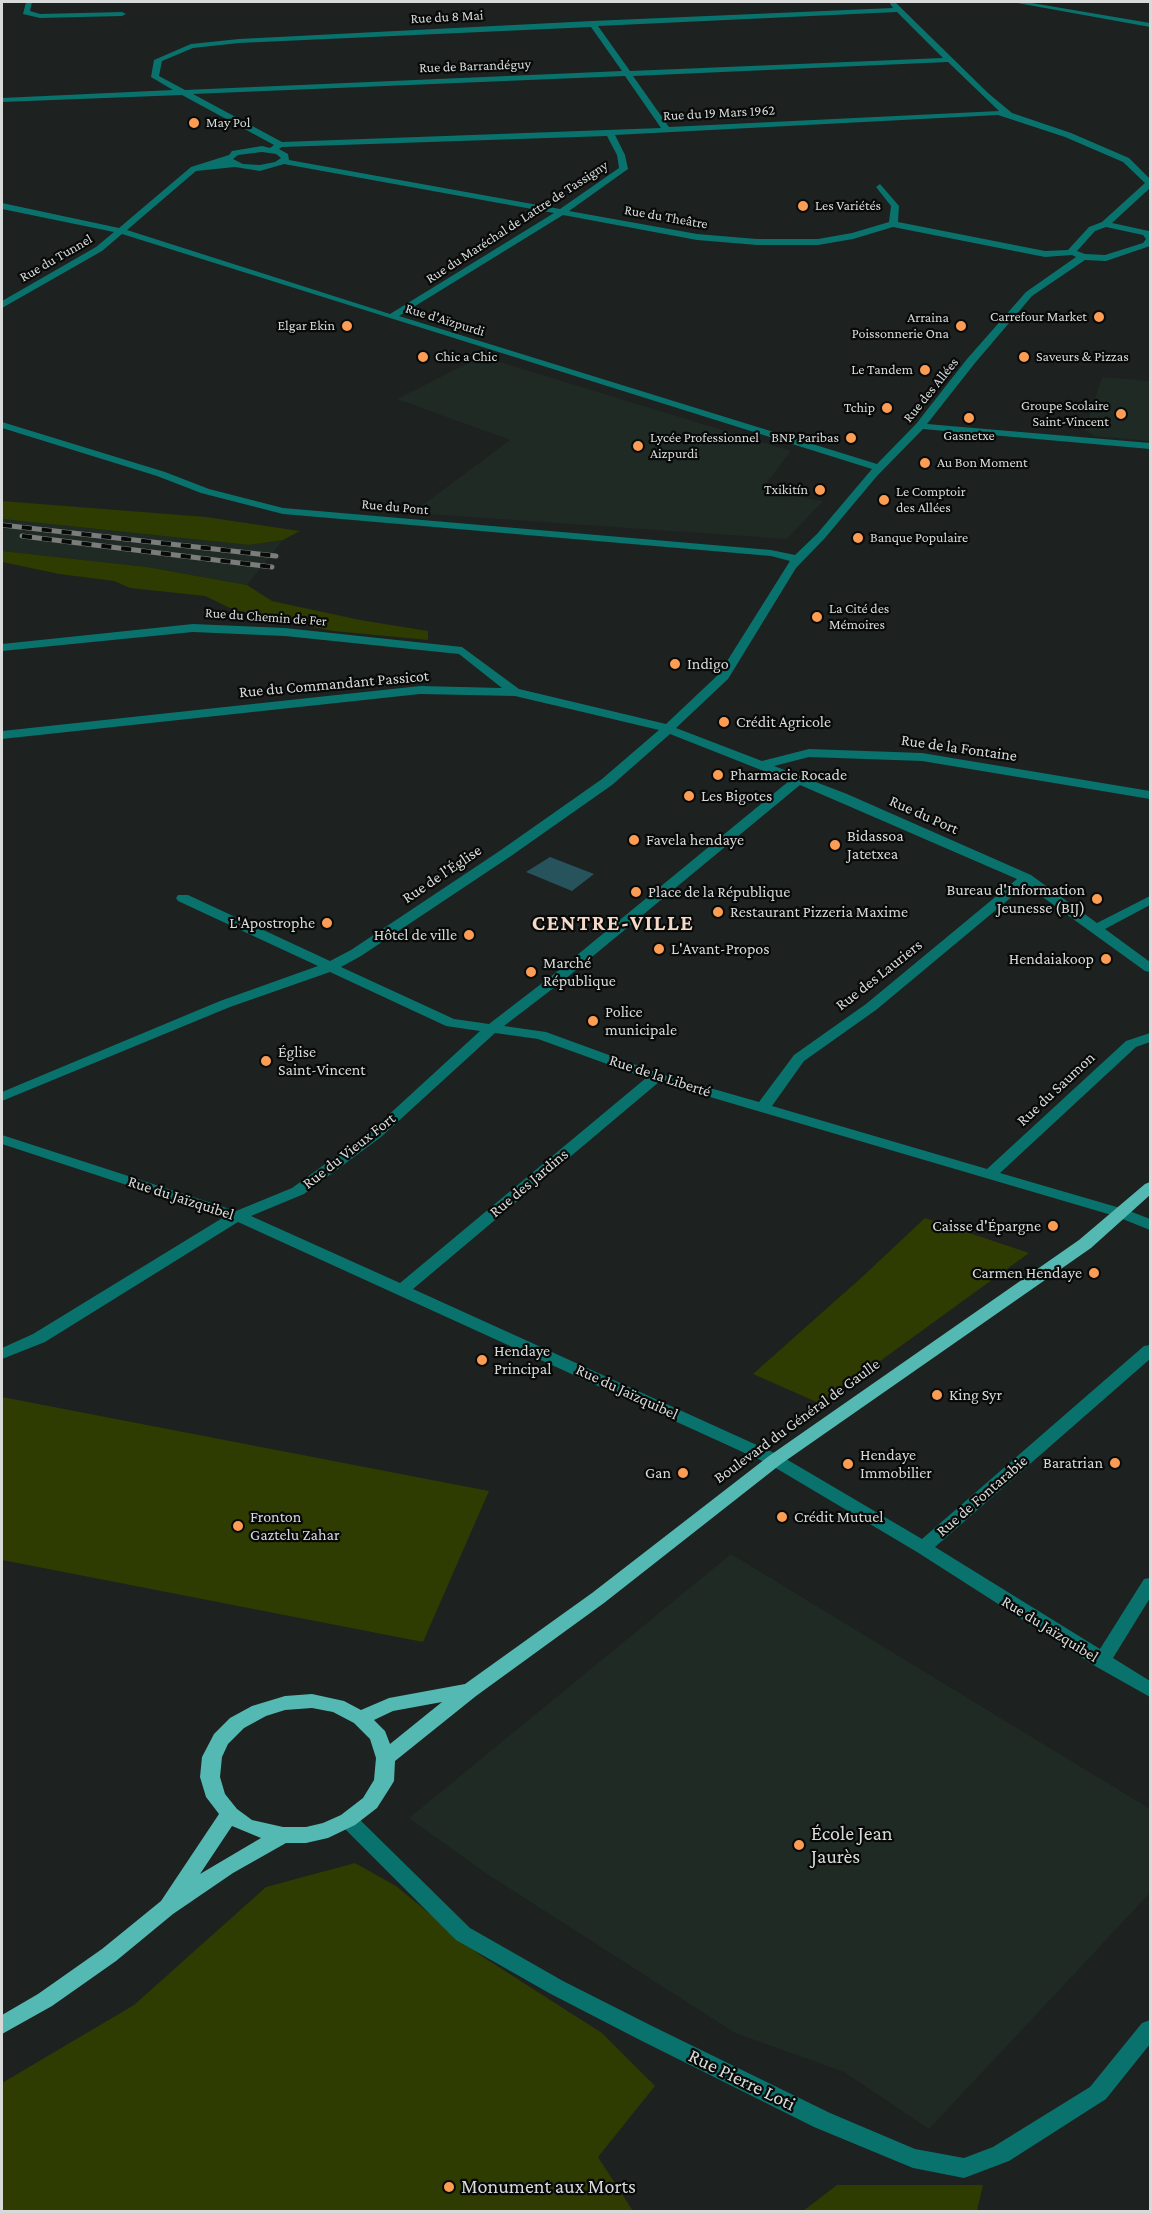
<!DOCTYPE html>
<html>
<head>
<meta charset="utf-8">
<style>
  body { margin:0 }
  #map { position:relative; width:1152px; height:2213px; overflow:hidden; background:#1d211f; font-family:"Crimson Pro",serif }
  canvas { display:block }
  .frame { position:absolute; inset:0; border:3px solid #d7dad8; pointer-events:none }
</style>
</head>
<body>
<div id="map">
<canvas width="1152" height="2213"></canvas>
<div class="frame"></div>
</div>
<script>
const ctx = document.querySelector('canvas').getContext('2d');
ctx.lineJoin = 'round';
function fill(path, color) { ctx.fillStyle = color; ctx.fill(path, 'evenodd'); }
const poly = rows => new Path2D(rows.map(r => 'M' + r).join(''));
function stroke(path, color, width, dash) { ctx.strokeStyle = color; ctx.lineWidth = width; ctx.lineCap = dash ? 'butt' : 'round'; ctx.setLineDash(dash || []); ctx.stroke(path); }
function label(font, color, halo, rows, align = 'center') {
  ctx.font = font + ' "Crimson Pro",serif'; ctx.lineWidth = 4.5; ctx.setLineDash([]); ctx.textBaseline = 'middle'; ctx.strokeStyle = halo; ctx.fillStyle = color; for (const [text, x, y, turn = 0] of rows) {
    ctx.save(); ctx.translate(x, y); ctx.rotate((+turn || 0) * Math.PI / 180); ctx.textAlign = isNaN(turn) ? turn : align; if (halo) ctx.strokeText(text, 0, 0); ctx.fillText(text, 0, 0); ctx.restore();
  }
}
fill(poly([
  [478,358,503,363,791,451,761,490,823,501,787,539,412,513,510,440,397,399],
  [1102,377,1150,381,1150,441,1094,436,1085,430],
  [2,519,249,545,283,540,247,585,147,567,2,551],
  [731,1554,1150,1809,1150,1893,929,2129,844,2072,735,2033,484,1872,409,1818]
]), '#1f2a25');
fill(poly([
  [2,501,206,517,300,531,283,540,249,545,2,519],
  [2,551,147,567,247,585,272,601,360,620,428,631,428,640,333,631,281,621,232,609,205,596,130,588,114,581,59,574,2,562],
  [925,1218,1029,1253,821,1404,753,1374,861,1278],
  [2,1397,489,1491,423,1642,2,1560],
  [355,1863,396,1886,480,1955,602,2033,655,2086,598,2157,633,2211,2,2212,2,2083,134,2005,266,1887],
  [837,2185,983,2185,977,2211,803,2211]
]), '#2e3b01');
fill(poly([
  [550,857,594,874,572,891,526,872]
]), '#27545c');
fill(poly([
  [26,2,32,2,30,11,40,14,122,12,126,14,122,16,40,18,23,14,26,2],
  [889,2,895,2,988,93,1012,113,1071,133,1129,158,1150,179,1150,188,1112,223,1149,231,1150,246,1106,261,1085,260,1032,296,975,363,927,424,1150,443,1150,449,923,429,877,476,825,538,796,568,728,679,676,728,762,761,809,749,922,753,1150,791,1150,799,922,761,809,757,774,766,847,794,1031,875,1097,923,1150,896,1150,905,1105,929,1150,962,1150,972,1145,971,1026,885,876,1010,804,1061,772,1106,987,1169,1126,1041,1150,1033,1150,1042,1136,1047,1000,1173,1127,1210,1150,1219,1150,1230,1115,1216,659,1082,413,1289,781,1456,922,1539,1144,1346,1150,1345,1150,1359,935,1547,1100,1649,1144,1579,1150,1578,1150,1598,1113,1658,1150,1681,1150,1697,1095,1666,917,1552,769,1464,238,1222,45,1342,2,1359,2,1348,33,1334,224,1217,2,1144,2,1135,236,1211,292,1188,371,1131,480,1031,446,1026,330,972,230,1007,2,1101,2,1092,220,1001,318,966,178,901,176,898,178,895,188,895,330,961,351,950,501,850,602,779,659,730,515,696,420,694,2,739,2,731,420,686,502,688,459,654,285,636,193,632,2,651,2,644,193,624,285,628,462,647,519,689,666,724,719,674,790,561,771,556,283,514,201,493,157,476,2,428,2,422,165,472,209,489,283,508,771,550,795,555,817,534,872,469,122,234,102,251,2,308,2,301,96,247,114,232,2,209,2,203,119,228,191,167,229,155,232,151,262,146,270,148,274,145,182,95,2,102,2,98,173,90,151,77,154,60,191,44,239,39,592,21,893,8,889,2],
  [897,12,943,58,630,71,598,26,897,12],
  [591,27,622,71,185,90,159,76,162,61,193,48,239,43,591,27],
  [948,62,999,111,669,127,633,76,948,62],
  [625,76,661,128,282,142,193,94,625,76],
  [998,115,1065,137,1123,162,1145,183,1102,222,1089,227,1068,250,1045,251,898,222,899,206,880,184,876,187,891,206,889,222,852,233,818,239,757,239,697,234,569,211,628,169,625,155,615,135,998,115],
  [607,136,617,155,619,168,560,209,289,160,288,154,279,149,282,147,607,136],
  [262,152,276,154,281,158,275,162,260,165,243,164,233,159,238,155,262,152],
  [284,164,554,213,390,314,127,230,196,171,235,167,260,171,284,164],
  [563,215,697,240,757,245,818,245,853,239,893,227,1045,257,1072,255,1076,257,1026,292,967,359,916,424,877,464,399,316,563,215],
  [1106,227,1143,235,1146,239,1143,243,1105,255,1085,254,1077,251,1095,231,1106,227],
  [670,734,789,781,554,974,489,1024,454,1019,341,967,361,956,511,856,612,785,670,734],
  [800,785,1017,879,866,1004,794,1055,759,1102,661,1074,546,1032,504,1026,564,980,800,785],
  [495,1033,538,1039,646,1078,400,1283,251,1216,304,1194,381,1137,495,1033],
  [1012,2,1026,2,1150,23,1150,27,1012,2],
  [348,1812,355,1815,470,1928,563,1981,652,2026,830,2113,915,2149,964,2158,993,2147,1090,2087,1142,2023,1150,2020,1150,2044,1106,2099,1009,2161,964,2178,913,2168,814,2127,636,2038,549,1993,456,1940,341,1825,338,1820,341,1815,348,1812]
]), '#09726c');
fill(poly([
  [1150,1182,1150,1195,1091,1248,781,1464,604,1603,476,1696,395,1761,394,1781,391,1786,377,1808,355,1825,328,1838,306,1843,286,1843,233,1873,173,1914,116,1961,52,2006,2,2034,2,2015,38,1994,102,1949,161,1901,219,1814,206,1797,200,1777,202,1757,214,1734,230,1718,252,1706,285,1696,312,1694,344,1701,361,1710,389,1698,465,1684,592,1593,769,1456,1079,1240,1145,1184,1150,1182],
  [442,1702,390,1744,385,1731,374,1720,393,1711,442,1702],
  [312,1708,333,1712,354,1723,370,1739,376,1758,374,1780,363,1798,341,1815,323,1823,306,1827,283,1827,252,1820,237,1809,225,1794,220,1777,222,1757,228,1744,244,1728,266,1716,285,1710,312,1708],
  [232,1826,261,1838,200,1874,232,1826]
]), '#53b9b2');
const rail = poly([
  [2,525,276,556],
  [22,536,272,567]
]);
stroke(rail, '#7a7d7b', 5);
stroke(rail, '#080a09', 4, [10]);
for (const [x, y, r, color] of [
  [194,123,6,"#fc9d53"],
  [803,206,6,"#fc9d53"],
  [1099,317,6,"#fc9d53"],
  [347,326,6,"#fc9d53"],
  [961,326,6,"#fc9d53"],
  [423,357,6,"#fc9d53"],
  [1024,357,6,"#fc9d53"],
  [925,370,6,"#fc9d53"],
  [887,408,6,"#fc9d53"],
  [1121,414,6,"#fc9d53"],
  [969,418,6,"#fc9d53"],
  [851,438,6,"#fc9d53"],
  [638,446,6,"#fc9d53"],
  [925,463,6,"#fc9d53"],
  [820,490,6,"#fc9d53"],
  [884,500,6,"#fc9d53"],
  [858,538,6,"#fc9d53"],
  [817,617,6,"#fc9d53"],
  [675,664,6,"#fc9d53"],
  [724,722,6,"#fc9d53"],
  [718,775,6,"#fc9d53"],
  [689,796,6,"#fc9d53"],
  [634,840,6,"#fc9d53"],
  [835,845,6,"#fc9d53"],
  [636,892,6,"#fc9d53"],
  [1097,899,6,"#fc9d53"],
  [718,912,6,"#fc9d53"],
  [327,923,6,"#fc9d53"],
  [469,935,6,"#fc9d53"],
  [659,949,6,"#fc9d53"],
  [1106,959,6,"#fc9d53"],
  [531,972,6,"#fc9d53"],
  [593,1021,6,"#fc9d53"],
  [266,1061,6,"#fc9d53"],
  [1053,1226,6,"#fc9d53"],
  [1094,1273,6,"#fc9d53"],
  [482,1360,6,"#fc9d53"],
  [937,1395,6,"#fc9d53"],
  [1115,1463,6,"#fc9d53"],
  [848,1464,6,"#fc9d53"],
  [683,1473,6,"#fc9d53"],
  [782,1517,6,"#fc9d53"],
  [238,1526,6,"#fc9d53"],
  [799,1845,6,"#fc9d53"],
  [449,2187,6,"#fc9d53"]
]) { const dot = new Path2D(); dot.arc(x, y, r, 0, 2 * Math.PI); ctx.fillStyle = color; ctx.fill(dot); stroke(dot, '#080a09', 2); }
label('14px', '#d7dad8', '#080a09', [
  ["Rue du 8 Mai",447,17,-3],
  ["Rue de Barrandéguy",475,66,-2],
  ["Rue du 19 Mars 1962",719,113,-3],
  ["Rue du Theâtre",666,217,10],
  ["Rue du Maréchal de Lattre de Tassigny",517,222,-33],
  ["Rue du Tunnel",56,258,-30],
  ["Rue d'Aïzpurdi",445,320,17],
  ["Rue des Allées",931,390,-51],
  ["Rue du Pont",395,507,5],
  ["Rue du Chemin de Fer",266,617,4]
]);
label('14px', '#d7dad8', '#080a09', [
  ["May Pol",206,123],
  ["Les Variétés",815,206],
  ["Carrefour Market",1087,317,"right"],
  ["Arraina",949,318,"right"],
  ["Poissonnerie Ona",949,334,"right"],
  ["Elgar Ekin",335,326,"right"],
  ["Chic a Chic",435,357],
  ["Saveurs & Pizzas",1036,357],
  ["Le Tandem",913,370,"right"],
  ["Groupe Scolaire",1109,406,"right"],
  ["Saint-Vincent",1109,422,"right"],
  ["Tchip",875,408,"right"],
  ["Gasnetxe",969,436,"center"],
  ["Lycée Professionnel",650,438],
  ["Aizpurdi",650,454],
  ["BNP Paribas",839,438,"right"],
  ["Au Bon Moment",937,463],
  ["Txikitín",808,490,"right"],
  ["Le Comptoir",896,492],
  ["des Allées",896,508],
  ["Banque Populaire",870,538],
  ["La Cité des",829,609],
  ["Mémoires",829,625]
], 'left');
label('16px', '#d7dad8', '#080a09', [
  ["Indigo",687,664],
  ["Crédit Agricole",736,722],
  ["Pharmacie Rocade",730,775],
  ["Les Bigotes",701,796],
  ["Bidassoa",847,836],
  ["Jatetxea",847,854],
  ["Favela hendaye",646,840],
  ["Bureau d'Information",1085,890,"right"],
  ["Jeunesse (BIJ)",1085,908,"right"],
  ["Place de la République",648,892],
  ["Restaurant Pizzeria Maxime",730,912],
  ["L'Apostrophe",315,923,"right"],
  ["Hôtel de ville",457,935,"right"],
  ["L'Avant-Propos",671,949],
  ["Hendaiakoop",1094,959,"right"],
  ["Marché",543,963],
  ["République",543,981],
  ["Police",605,1012],
  ["municipale",605,1030],
  ["Église",278,1052],
  ["Saint-Vincent",278,1070],
  ["Caisse d'Épargne",1041,1226,"right"],
  ["Carmen Hendaye",1082,1273,"right"],
  ["Hendaye",494,1351],
  ["Principal",494,1369],
  ["King Syr",949,1395],
  ["Hendaye",860,1455],
  ["Immobilier",860,1473],
  ["Baratrian",1103,1463,"right"],
  ["Gan",671,1473,"right"],
  ["Fronton",250,1517],
  ["Gaztelu Zahar",250,1535],
  ["Crédit Mutuel",794,1517]
], 'left');
label('16px', '#d7dad8', '#080a09', [
  ["Rue du Commandant Passicot",334,684,-5],
  ["Rue de la Fontaine",959,748,8],
  ["Rue du Port",924,815,24],
  ["Rue de l'Église",442,874,-34],
  ["Rue des Lauriers",879,975,-38],
  ["Rue de la Liberté",660,1076,18],
  ["Rue du Saumon",1056,1089,-43],
  ["Rue du Vieux Fort",349,1151,-38],
  ["Rue des Jardins",529,1183,-40],
  ["Rue du Jaïzquibel",181,1198,18],
  ["Rue du Jaïzquibel",627,1392,25],
  ["Boulevard du Général de Gaulle",797,1421,-36],
  ["Rue de Fontarabie",982,1496,-41],
  ["Rue du Jaïzquibel",1050,1629,32]
]);
label('20px', '#d7dad8', '#080a09', [
  ["École Jean",811,1834],
  ["Jaurès",811,1857],
  ["Monument aux Morts",461,2187]
], 'left');
label('20px', '#d7dad8', '#080a09', [
  ["Rue Pierre Loti",742,2080,26]
]);
ctx.letterSpacing = '1.5px';
label('bold 22px', '#f6dac7', '#080a09', [
  ["CENTRE-VILLE",613,923]
]);
ctx.letterSpacing = '0px';
</script>
</body>
</html>
